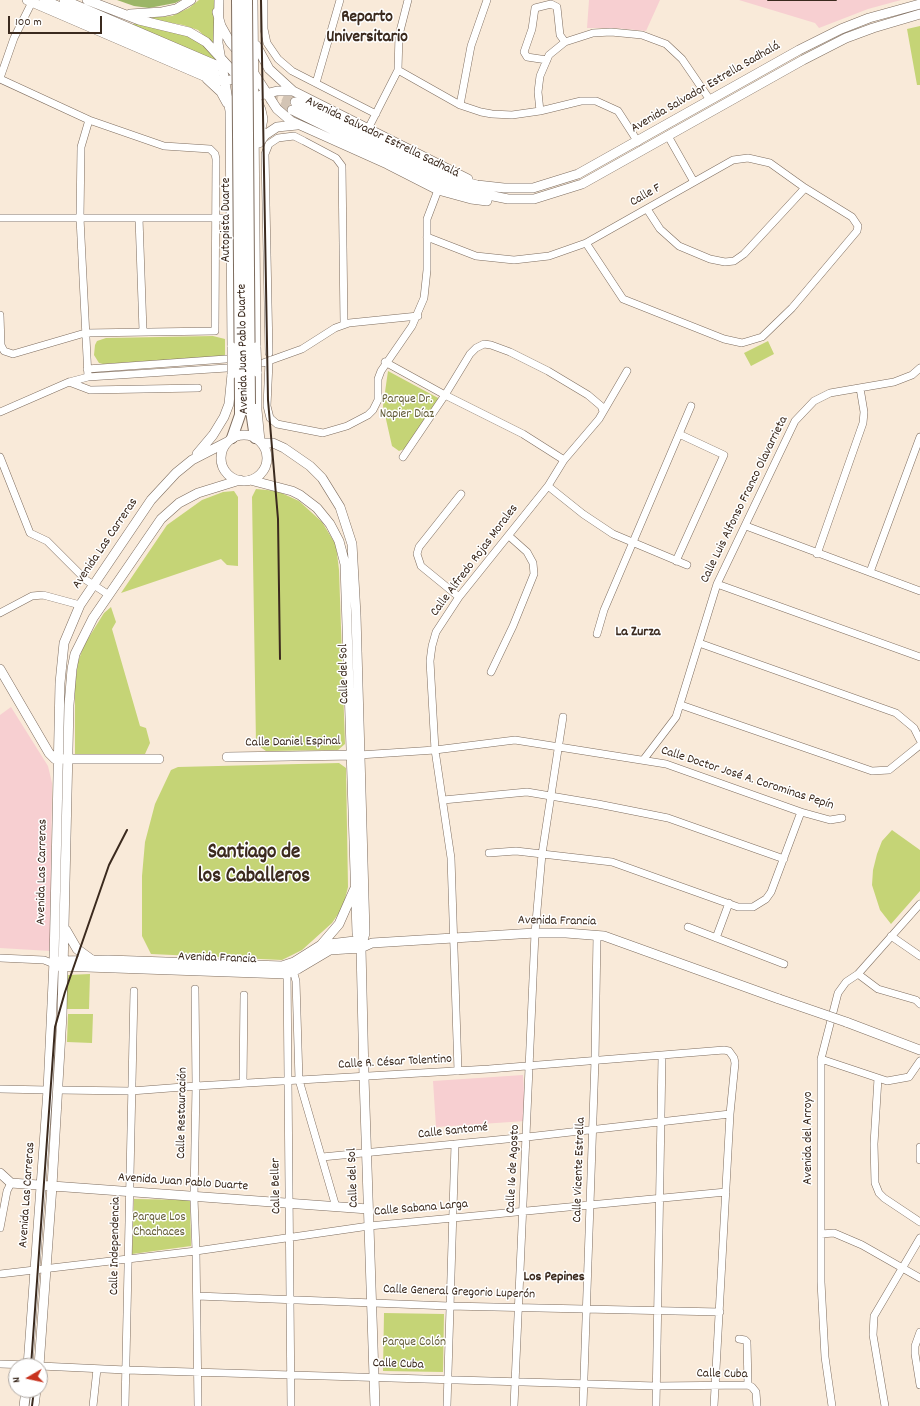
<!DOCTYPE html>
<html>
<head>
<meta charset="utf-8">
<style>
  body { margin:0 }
  #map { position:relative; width:920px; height:1406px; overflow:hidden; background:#f9ead9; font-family:Dekko,sans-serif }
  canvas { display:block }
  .north { position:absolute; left:8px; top:1358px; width:40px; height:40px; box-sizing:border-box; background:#fff; border:1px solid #b1aaa5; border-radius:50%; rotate:261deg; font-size:11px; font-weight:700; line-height:16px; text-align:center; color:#3b2a1e }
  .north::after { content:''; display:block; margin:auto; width:14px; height:18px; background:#c8321e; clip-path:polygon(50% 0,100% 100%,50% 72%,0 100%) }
  .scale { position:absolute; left:8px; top:16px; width:94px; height:18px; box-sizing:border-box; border:2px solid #3b2a1e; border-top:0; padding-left:5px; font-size:12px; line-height:14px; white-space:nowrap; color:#3b2a1e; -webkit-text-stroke:3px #fff; paint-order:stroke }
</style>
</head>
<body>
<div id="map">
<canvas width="920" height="1406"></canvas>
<div class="north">N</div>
<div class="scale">100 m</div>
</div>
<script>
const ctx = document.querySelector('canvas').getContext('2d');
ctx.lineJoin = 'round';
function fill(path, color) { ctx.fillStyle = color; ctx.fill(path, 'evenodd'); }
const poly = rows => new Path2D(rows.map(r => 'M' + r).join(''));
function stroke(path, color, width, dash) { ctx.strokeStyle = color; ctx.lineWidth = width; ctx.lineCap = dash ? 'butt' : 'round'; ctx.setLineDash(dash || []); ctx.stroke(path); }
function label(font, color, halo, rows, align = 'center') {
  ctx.font = font + ' Dekko,sans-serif'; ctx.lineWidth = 3; ctx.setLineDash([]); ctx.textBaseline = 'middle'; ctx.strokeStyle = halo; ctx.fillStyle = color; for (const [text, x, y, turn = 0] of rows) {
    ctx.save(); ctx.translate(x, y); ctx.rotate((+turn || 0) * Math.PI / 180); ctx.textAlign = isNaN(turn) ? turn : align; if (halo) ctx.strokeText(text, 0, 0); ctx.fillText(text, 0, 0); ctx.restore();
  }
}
fill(poly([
  [589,0,660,0,646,31,615,28,587,28],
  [739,0,901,0,868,9,819,28,815,23],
  [11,707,48,766,52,783,50,951,0,948,0,715],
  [523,1075,526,1121,436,1127,433,1081]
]), '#f7cfd1');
fill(poly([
  [199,0,216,0,214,17,216,47,198,30,183,25,144,18,172,16,189,8],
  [131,24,141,24,191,36,207,47,219,63],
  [920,26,920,85,917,85,907,29],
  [213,336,225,339,225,356,103,364,99,363,94,355,95,345,97,341,106,338],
  [768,341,774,354,751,366,744,353],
  [388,371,440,399,413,446,399,451,392,446,383,406],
  [256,489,277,491,299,501,322,522,336,545,339,570,345,744,338,750,266,751,256,744,252,497],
  [234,491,238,497,238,566,227,565,221,559,121,593,167,525,202,500,223,492],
  [111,607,116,622,112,629,140,726,146,728,150,743,145,754,75,754,75,685,78,662,84,645,104,613],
  [339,763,346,768,348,887,343,907,332,923,302,950,282,960,151,954,142,936,142,876,145,842,155,804,171,770,178,767],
  [892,830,920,850,920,891,891,924,880,910,872,885,873,870,877,854,882,841],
  [90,974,89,1009,66,1009,67,975],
  [68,1014,93,1014,92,1043,67,1042],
  [134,1199,190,1200,191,1246,132,1254],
  [384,1313,444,1314,443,1372,383,1371]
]), '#c5d476');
fill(poly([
  [117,0,181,0,175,3,149,8,134,6]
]), '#9cb667');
stroke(poly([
  [271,91,295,102],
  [268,99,292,110]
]), '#d3c4b4', 9, [9, 4.5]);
const minor = poly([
  [264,0,264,29,267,43,278,59,292,71,376,114],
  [547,60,527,57,524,52,532,29,535,8,551,4,557,7,560,35,565,42],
  [398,70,460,105,481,112,492,114,512,115,540,111,581,101,596,101,618,111,638,142],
  [0,78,14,38,32,2],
  [0,79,89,120,164,146,210,149,215,154,216,159,215,331,85,333,13,354,4,351,1,345,0,315],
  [316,83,340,0],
  [460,105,471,46,487,0],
  [540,111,538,92,540,76,549,55,565,42,593,33,611,32,642,35,666,44,682,59,710,100],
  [368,129,398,70,399,35,408,0],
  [668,136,694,182],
  [647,209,660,229,679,246,710,259,725,262,734,261,744,254,805,188],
  [0,218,231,218],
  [139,218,143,331],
  [427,237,476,256,514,260,549,256,586,243,733,160,748,158,770,163,805,188,852,217,858,226,857,231,792,308,762,337,742,343,724,339,623,299,586,243],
  [269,353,265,154,269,144,278,138,294,136,304,141,336,158,342,166,344,324],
  [269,362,267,406,270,418,277,424,323,433,347,426,368,415,373,410,378,400,378,379,381,371,412,326,424,298,427,270,427,219,438,190],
  [385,362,445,395,523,434,564,460],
  [263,363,302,349,335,328,349,323,418,316],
  [87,369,226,359],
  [88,377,80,218,81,147,89,120],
  [69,382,90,390,198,388],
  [0,412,69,382,88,377,227,368],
  [0,457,30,533,47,541,86,580,109,595],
  [403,457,445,395,470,354,476,348,484,344,491,345,510,352,548,371,588,395,601,406,603,411],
  [548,486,583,514,613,534,687,565],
  [746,526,920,591],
  [817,554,863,423,864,412,860,388],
  [676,561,724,455,679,434],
  [870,572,920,437],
  [717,584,920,657],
  [459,597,421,566,417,554,419,547,461,494],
  [0,613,32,596,43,595,80,605],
  [597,634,604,610,691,406],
  [699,643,896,713,914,728,920,740],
  [491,672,513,626,534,574,533,563,527,552,509,536],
  [681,705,872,771,889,770,920,745],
  [359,755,435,750,515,740,666,764,801,812,830,820,842,818],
  [644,759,676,717,717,584,795,421,814,401,830,393,894,382,912,375,920,368],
  [443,800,527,792,598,804,668,818,784,859],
  [489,853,516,851,612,862,738,907,753,907,766,899,771,892,801,812],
  [688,927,784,964],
  [891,936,920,956],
  [716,938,729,903],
  [0,958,44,960,54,964],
  [292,967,296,981,299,1080,336,1207],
  [287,969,291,1406],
  [858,974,878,989,916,1000,920,1004],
  [195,989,196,1086,194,1198,196,1251,198,1406],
  [821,1059,887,1081,909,1077,920,1061],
  [458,1071,451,858,435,750,430,661,432,646,436,632,459,597,548,486,564,460,599,419,627,371],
  [878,1078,874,1144,875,1183,879,1193,884,1198,920,1222],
  [243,1083,244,995],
  [0,1089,48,1090],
  [58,1090,131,1091,196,1086,489,1069,724,1050,729,1051,734,1058,735,1063,730,1114,714,1406],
  [920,1147,920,1160],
  [322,1157,527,1137,730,1114],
  [0,1228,7,1191,11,1183],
  [821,1234,834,1233,862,1245,920,1278],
  [0,1274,196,1251,369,1226,726,1192],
  [197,1296,449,1306,720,1312],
  [920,1332,915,1346,915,1354,920,1385],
  [739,1339,745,1340,747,1342,748,1385],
  [0,1364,29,1365],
  [40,1366,126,1370,656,1386,748,1385,752,1387,756,1392,757,1406],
  [93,1406,97,1369],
  [125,1406,134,991],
  [447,1406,455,1144],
  [514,1406,535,933,542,854,563,717],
  [583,1406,595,1060,597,935],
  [656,1406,662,1056],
  [832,1406,825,1357,821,1282,821,1059,838,993,846,982,858,974,920,904],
  [885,1406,873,1335,874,1316,920,1238]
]);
const major = poly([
  [27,0,213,80,226,81,234,79,243,73],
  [44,0,215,74],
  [64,0,218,66],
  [87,0,139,20,189,32,206,42,240,79],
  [219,0,218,43,230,111,232,347],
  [253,0,256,347],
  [217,12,221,26,230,42,246,61,277,109,291,121,387,164,438,190,471,199,487,201],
  [130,14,162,12,176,9,191,0],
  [256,45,269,69,293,91,468,179],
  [207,79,221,92,227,103],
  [261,95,277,91,293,91],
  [256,98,261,110,263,119,258,143],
  [295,102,452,179,477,185,504,188,533,188,578,174,799,50,841,29,869,18,920,4],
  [292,110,449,187,508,199,534,199,582,184,803,60,846,38,873,28,920,14],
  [259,143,265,135,277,127,297,125],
  [257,372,257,410,260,441],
  '221 458a23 23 0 1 1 46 0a23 23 0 1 1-46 0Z',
  [262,443,273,443,284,448,310,466,322,478,340,507,352,544,356,615,365,933,361,948,364,1077,375,1406],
  [197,454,213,435,224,417,229,404,232,374],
  [250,480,292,491,300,495,317,508,330,524,339,541,345,564,357,933,361,948],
  [0,669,49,753,55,759,159,759],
  [227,757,356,755],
  [66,930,77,949,92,960],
  [321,945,339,924,354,890],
  [60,961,108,960,282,966,294,962,321,945,363,940],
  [58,966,286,974,298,969,330,950,361,948,372,943,535,933,566,933,604,936,779,999],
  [846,1022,920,1050],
  [0,1173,11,1183,368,1209],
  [28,1366,48,1090,54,961,60,683,64,643,80,605,151,500,176,473,192,460,227,442],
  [39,1366,52,1186,62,1015,69,705,72,669,75,654,93,618,161,519,179,503,198,493,240,480],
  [24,1406,26,1390],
  [34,1406,36,1390]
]);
const highway = poly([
  [250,404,255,438],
  [232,438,240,415,240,403]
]);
stroke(minor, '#7e6d5f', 8);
stroke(major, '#7e6d5f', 10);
stroke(highway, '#7e6d5f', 12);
stroke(minor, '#fff', 7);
stroke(major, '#fff', 9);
stroke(highway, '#fff', 10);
stroke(poly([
  [261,0,268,400,278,519,280,659],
  [768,0,836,0],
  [31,1366,55,1027,65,992,109,865,127,830],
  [32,1406,34,1390]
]), '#3b2a1e', 2);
const majorBridge = poly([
  [232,347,232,374],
  [256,347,257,372],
  [779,999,846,1022]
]);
const highwayBridge = poly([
  [237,0,240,403],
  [247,0,250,404]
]);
stroke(majorBridge, '#7e6d5f', 10, []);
stroke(highwayBridge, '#7e6d5f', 12, []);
stroke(majorBridge, '#fff', 9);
stroke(highwayBridge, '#fff', 10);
label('13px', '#3b2a1e', '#fff', [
  ["Avenida Salvador Estrella Sadhalá",706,88,-30],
  ["Avenida Salvador Estrella Sadhalá",382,138,26],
  ["Calle F",646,196,-30],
  ["Autopista Duarte",227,220,-90],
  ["Avenida Juan Pablo Duarte",244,349,-91],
  ["Calle Luis Alfonso Franco Olavarrieta",745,500,-64],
  ["Avenida Las Carreras",106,544,-56],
  ["Calle Alfredo Rojas Morales",475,561,-53],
  ["Calle del Sol",345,674,-91],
  ["Calle Daniel Espinal",293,743,-1],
  ["Calle Doctor José A. Corominas Pepín",747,779,18],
  ["Avenida Las Carreras",43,872,-89],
  ["Avenida Francia",557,922,1],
  ["Avenida Francia",217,959,2],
  ["Calle R. César Tolentino",395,1063,-3],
  ["Calle Restauración",183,1113,-89],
  ["Calle Santomé",453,1132,-6],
  ["Avenida del Arroyo",809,1138,-90],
  ["Calle 16 de Agosto",514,1169,-87],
  ["Calle Vicente Estrella",580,1170,-88],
  ["Calle del Sol",354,1178,-92],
  ["Avenida Juan Pablo Duarte",183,1183,4],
  ["Calle Beller",277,1186,-91],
  ["Avenida Las Carreras",28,1195,-86],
  ["Calle Sabana Larga",421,1209,-5],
  ["Calle Independencia",116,1246,-89],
  ["Calle General Gregorio Luperón",459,1293,2],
  ["Calle Cuba",398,1365,2],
  ["Calle Cuba",722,1375,1]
]);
label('13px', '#645d38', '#fff', [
  ["Parque Dr.",407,400],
  ["Napier Díaz",407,415],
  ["Parque Los",159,1218],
  ["Chachaces",159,1233],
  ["Parque Colón",414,1343]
]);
label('bold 14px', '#3b2a1e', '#fff', [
  ["La Zurza",638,633],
  ["Los Pepines",554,1278]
]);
label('bold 17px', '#3b2a1e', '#fff', [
  ["Reparto",367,19],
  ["Universitario",367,39]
]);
label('bold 21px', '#3b2a1e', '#fff', [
  ["Santiago de",254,854],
  ["los Caballeros",254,878]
]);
</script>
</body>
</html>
